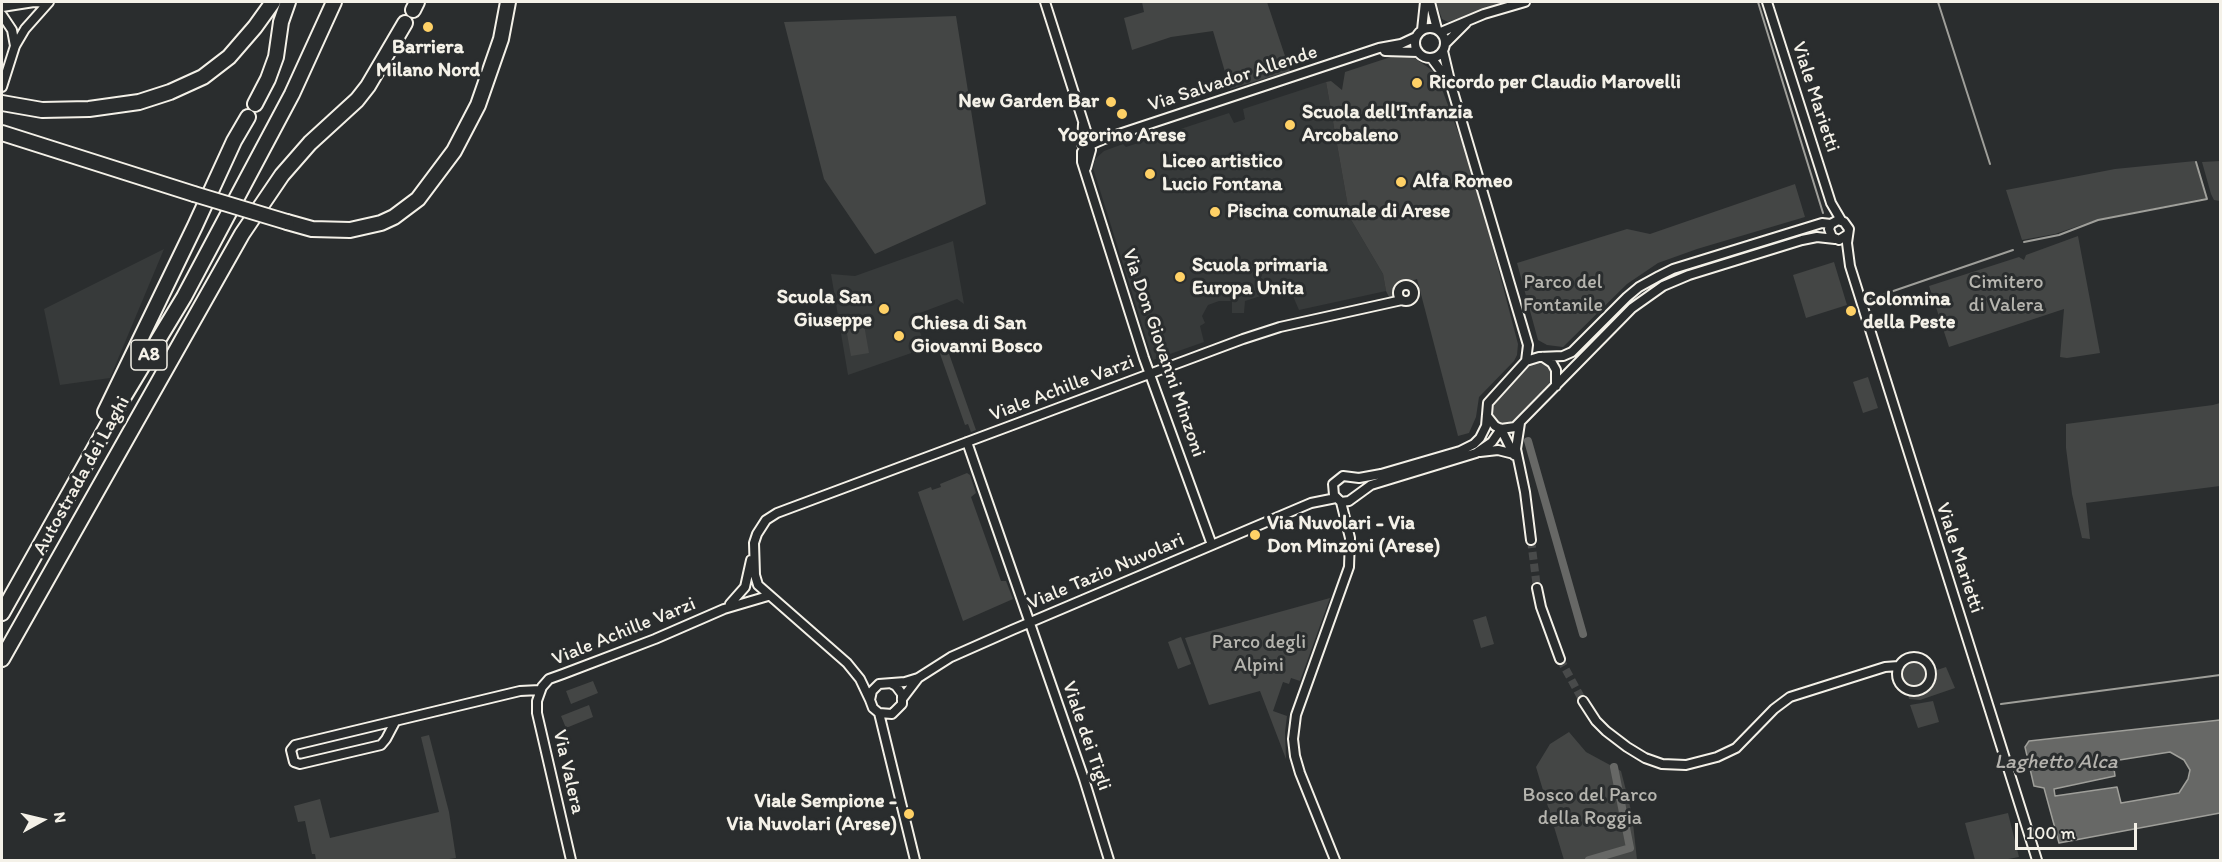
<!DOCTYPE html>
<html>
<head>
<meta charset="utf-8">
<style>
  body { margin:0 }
  #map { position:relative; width:2222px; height:862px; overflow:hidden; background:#2a2d2e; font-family:Itim,sans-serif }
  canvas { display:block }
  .frame { position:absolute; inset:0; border:3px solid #f4f1e8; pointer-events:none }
  .north { position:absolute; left:12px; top:790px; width:60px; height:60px; -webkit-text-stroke:4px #2a2d2e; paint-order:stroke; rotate:82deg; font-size:16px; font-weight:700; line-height:24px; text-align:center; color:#f4f1e8 }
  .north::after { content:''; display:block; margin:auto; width:21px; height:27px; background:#f4f1e8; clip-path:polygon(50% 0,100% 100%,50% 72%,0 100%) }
  .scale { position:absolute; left:2015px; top:823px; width:122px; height:27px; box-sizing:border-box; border:3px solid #f4f1e8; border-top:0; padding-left:8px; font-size:18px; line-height:21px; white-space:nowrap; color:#f4f1e8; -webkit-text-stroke:4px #2a2d2e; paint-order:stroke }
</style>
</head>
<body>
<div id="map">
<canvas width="2222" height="862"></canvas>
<div class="frame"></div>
<div class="north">N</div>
<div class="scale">100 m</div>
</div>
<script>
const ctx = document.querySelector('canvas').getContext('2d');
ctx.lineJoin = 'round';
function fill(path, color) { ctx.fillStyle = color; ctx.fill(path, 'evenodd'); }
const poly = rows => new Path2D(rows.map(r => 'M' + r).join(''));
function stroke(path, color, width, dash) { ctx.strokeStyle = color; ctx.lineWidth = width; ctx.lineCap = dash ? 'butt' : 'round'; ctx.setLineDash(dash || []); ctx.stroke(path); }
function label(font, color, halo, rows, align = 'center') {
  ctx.font = font + ' Itim,sans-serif'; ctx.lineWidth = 6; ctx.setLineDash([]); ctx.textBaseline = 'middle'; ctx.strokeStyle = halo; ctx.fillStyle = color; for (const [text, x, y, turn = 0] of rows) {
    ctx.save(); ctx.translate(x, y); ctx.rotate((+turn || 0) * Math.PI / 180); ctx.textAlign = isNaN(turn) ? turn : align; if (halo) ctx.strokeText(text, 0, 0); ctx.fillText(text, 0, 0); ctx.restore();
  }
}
fill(poly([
  [1326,82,1350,218,1383,274,1386,291,1299,310,1289,287,1245,301,1244,313,1232,313,1232,301,1219,301,1208,305,1202,316,1205,323,1200,326,1204,342,1153,360,1093,168,1095,159,1104,151,1123,144,1126,147,1229,113,1234,123,1243,120,1245,119,1243,109],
  [953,241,964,304,957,299,920,313,923,320,917,323,923,341,920,350,848,375,831,274,855,276],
  [164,249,110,378,60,385,44,309]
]), '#373a3a');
fill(poly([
  [1142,2,1267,2,1290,71,1230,89,1213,31,1171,37,1132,50,1124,18,1144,12],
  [1436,2,1513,2,1448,22,1442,19],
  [956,16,986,204,875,254,824,179,784,22],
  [1406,52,1436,73,1473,172,1518,344,1517,355,1514,361,1479,397,1476,417,1469,433,1458,436,1417,279,1396,286,1395,298,1390,299,1386,291,1383,274,1350,218,1326,82,1331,81,1342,90,1345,72],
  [2195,161,2206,198,2096,220,2055,234,2022,240,2006,190,2115,169],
  [2220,161,2220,201,2214,200,2211,194,2202,162],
  [1795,184,1805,217,1697,249,1658,263,1627,284,1563,347,1547,345,1538,340,1517,263,1627,229,1650,234],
  [2078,236,2100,353,2067,358,2060,357,2064,309,1949,347,1929,286,2019,257,2024,260,2026,255],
  [1834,262,1847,305,1806,318,1793,275],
  [863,319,869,353,851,356,845,322],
  [938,348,947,348,976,430,971,432,968,424,965,425],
  [1540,362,1547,364,1552,370,1552,383,1513,423,1505,424,1498,422,1492,412,1496,400,1531,365],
  [1868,377,1878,408,1863,413,1853,382],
  [2220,403,2220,486,2086,503,2090,539,2082,538,2072,494,2066,448,2066,424,2213,405],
  [967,473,970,475,976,493,971,497,1001,581,1006,581,1013,599,963,621,918,492,931,487,932,490,941,487,940,484],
  [1330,598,1300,681,1291,678,1289,684,1283,682,1273,711,1287,716,1285,732,1286,759,1260,691,1209,705,1185,638],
  [1486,616,1494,644,1481,648,1473,620],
  [1181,637,1191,664,1178,669,1168,642],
  '1902 674a12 12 0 1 1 24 0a12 12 0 1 1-24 0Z',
  [1946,667,1955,688,1920,700,1909,699,1908,693,1918,694,1927,690,1934,680,1934,671],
  [593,681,598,693,571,704,566,691],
  [1933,701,1939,722,1918,728,1910,705],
  [589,705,593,717,566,728,561,716],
  [1569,732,1586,752,1621,771,1632,814,1637,860,1564,860,1536,767,1550,744],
  [429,735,449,812,456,858,442,860,316,860,315,854,312,854,305,821,298,822,294,806,320,799,330,838,439,812,421,737],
  [2008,813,2019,857,2003,860,1975,860,1965,823]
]), '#444645');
const water = poly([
  [2220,720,2220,813,2059,843,2044,788,2034,786,2025,747,2029,741,2220,720],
  [2170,752,2184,760,2190,770,2188,779,2179,793,2121,803,2117,787,2055,796,2054,789,2115,776,2113,761,2170,752]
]);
fill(water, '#676866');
stroke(water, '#9f9f9a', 1.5);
stroke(poly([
  [1758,2,1823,213],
  [1938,2,1990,164],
  [2024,242,2059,235,2098,220,2207,199,2196,162],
  [1870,299,2013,250],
  [2001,704,2220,675]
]), '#9f9f9a', 2);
stroke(poly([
  [1528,441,1583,634],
  [1589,860,1630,848,1614,767]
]), '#676866', 8);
stroke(poly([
  [1531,540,1537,588],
  [1560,659,1583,701]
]), '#484a4a', 8, [8, 4]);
const minor = poly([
  [1045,2,1089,140,1091,150,1086,168],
  [1430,2,1437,29],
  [1767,2,1831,203,1841,220],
  [2,7,34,2,48,3],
  [2,15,12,30,15,46],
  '1415 43a15 15 0 1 1 30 0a15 15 0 1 1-30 0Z',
  [1422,30,1425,2],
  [1441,32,1484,14,1525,2],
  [1446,43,1466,23],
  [1385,51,1418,52],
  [1443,51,1451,85,1528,345,1526,361],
  [1432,59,1447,79],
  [2,87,15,46,25,29,49,2],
  [1083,124,1082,144,1084,148,1089,150],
  [1831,224,1829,229,1832,237,1839,240,1847,235],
  '1398 293a8 8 0 1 1 16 0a8 8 0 1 1-16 0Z',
  [1543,357,1552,363,1556,370,1556,386],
  [1487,416,1495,426,1501,429,1515,427,1632,308,1663,286,1689,275,1802,240,1817,237,1835,239],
  [1520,423,1516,449,1525,492,1531,540],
  [1501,429,1492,442,1476,453,1371,485,1349,501,1341,502,1334,495,1333,484,1343,476,1359,478,1381,474,1460,451,1474,444,1480,438,1486,426,1488,403,1526,361,1539,357,1563,356,1572,352,1627,297,1639,287,1659,276,1673,269,1822,223,1831,224,1838,220,1844,222,1849,229,1847,243,1850,266,2037,860],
  [1501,429,1514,455],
  [967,442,1084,779,1109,860],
  [1480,452,1498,450,1514,454],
  [1212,545,1144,358,1082,162,1082,152,1090,145,1104,139,1379,48,1401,44,1416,37],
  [1537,588,1541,607,1560,659],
  [730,604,745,587,751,560],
  '1897 674a17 17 0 1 1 34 0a17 17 0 1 1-34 0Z',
  [892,684,896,686,902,694,902,704,892,714,879,713,873,708,870,700,872,691,879,684,905,682,918,678,951,657,1012,630,1311,503,1336,498],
  [902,699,918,678],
  [870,700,860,679,847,663,758,585,755,575,754,543,757,534,766,520,777,513,1243,339,1280,327,1402,300],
  [1583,701,1596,721,1606,731,1627,747,1645,758,1662,764,1686,765,1717,757,1736,748,1774,709,1790,697,1885,667,1899,666],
  [879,713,915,860],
  [395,722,386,739,381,745,300,764,294,762,291,750,295,745,520,691,540,690],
  [571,860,537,713,537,701,542,687,549,679,563,674,655,639,724,609,768,596],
  [1335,860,1300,773,1295,756,1293,739,1296,715,1349,567,1350,538,1341,502]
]);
const motorway = poly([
  [413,10,417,2],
  [2,103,42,110,89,109,139,102,170,92,203,77,229,57,255,27,273,2],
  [255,104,268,79,276,57,281,22,288,2],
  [2,133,194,194],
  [287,222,312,229,350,230,381,223,394,217,418,199,454,151,478,105,501,39,508,2],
  [105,412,195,226,234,141,248,117],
  [2,613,120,403,184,297,292,94,334,2],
  [2,659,242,234,282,175,310,143,357,100,368,86,405,23]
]);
stroke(minor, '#f4f1e8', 12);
stroke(motorway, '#f4f1e8', 18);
stroke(minor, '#2a2d2e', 8);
stroke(motorway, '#2a2d2e', 14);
const motorwayBridge = poly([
  [194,194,287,222]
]);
stroke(motorwayBridge, '#f4f1e8', 18, []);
stroke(motorwayBridge, '#2a2d2e', 14);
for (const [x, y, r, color] of [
  [428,27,6,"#ffd166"],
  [1417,83,6,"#ffd166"],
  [1111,102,6,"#ffd166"],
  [1122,114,6,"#ffd166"],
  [1290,125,6,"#ffd166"],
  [1150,174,6,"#ffd166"],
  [1401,182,6,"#ffd166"],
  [1215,212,6,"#ffd166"],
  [1180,277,6,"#ffd166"],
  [884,309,6,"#ffd166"],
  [1851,311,6,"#ffd166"],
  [899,336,6,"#ffd166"],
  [1255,535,6,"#ffd166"],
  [909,814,6,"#ffd166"]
]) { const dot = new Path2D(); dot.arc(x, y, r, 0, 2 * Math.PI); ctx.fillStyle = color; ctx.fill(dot); stroke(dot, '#2a2d2e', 2); }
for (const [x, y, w] of [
  [149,355,36]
]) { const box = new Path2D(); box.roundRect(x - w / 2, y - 15, w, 30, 4.5); ctx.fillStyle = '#2a2d2e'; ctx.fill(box); stroke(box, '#f4f1e8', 1.5); }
label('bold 18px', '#f4f1e8', null, [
  ["A8",149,355]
]);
label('bold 20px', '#f4f1e8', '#2a2d2e', [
  ["Barriera",428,48,"center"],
  ["Milano Nord",428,71,"center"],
  ["Ricordo per Claudio Marovelli",1429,83],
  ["New Garden Bar",1099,102,"right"],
  ["Scuola dell'Infanzia",1302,113],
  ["Arcobaleno",1302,136],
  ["Yogorino Arese",1122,136,"center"],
  ["Liceo artistico",1162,162],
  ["Lucio Fontana",1162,185],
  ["Alfa Romeo",1413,182],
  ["Piscina comunale di Arese",1227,212],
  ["Scuola primaria",1192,266],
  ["Europa Unita",1192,289],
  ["Scuola San",872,298,"right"],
  ["Giuseppe",872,321,"right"],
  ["Colonnina",1863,300],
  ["della Peste",1863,323],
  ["Chiesa di San",911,324],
  ["Giovanni Bosco",911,347],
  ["Via Nuvolari - Via",1267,524],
  ["Don Minzoni (Arese)",1267,547],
  ["Viale Sempione -",897,802,"right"],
  ["Via Nuvolari (Arese)",897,825,"right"]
], 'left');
label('20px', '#f4f1e8', '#2a2d2e', [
  ["Via Salvador Allende",1233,79,-18],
  ["Viale Marietti",1815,97,72],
  ["Via Don Giovanni Minzoni",1163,353,71],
  ["Viale Achille Varzi",1062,389,-21],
  ["Autostrada dei Laghi",82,476,-61],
  ["Viale Marietti",1959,558,72],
  ["Viale Tazio Nuvolari",1106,572,-23],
  ["Viale Achille Varzi",624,632,-22],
  ["Viale dei Tigli",1086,736,71],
  ["Via Valera",568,772,77]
]);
label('20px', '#b6b5af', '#2a2d2e', [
  ["Parco del",1563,283],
  ["Fontanile",1563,306],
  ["Cimitero",2006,283],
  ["di Valera",2006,306],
  ["Parco degli",1259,643],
  ["Alpini",1259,666],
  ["Bosco del Parco",1590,796],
  ["della Roggia",1590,819]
]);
label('italic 21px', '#b5b3ae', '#2a2d2e', [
  ["Laghetto Alca",2056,763]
]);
</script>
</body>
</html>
